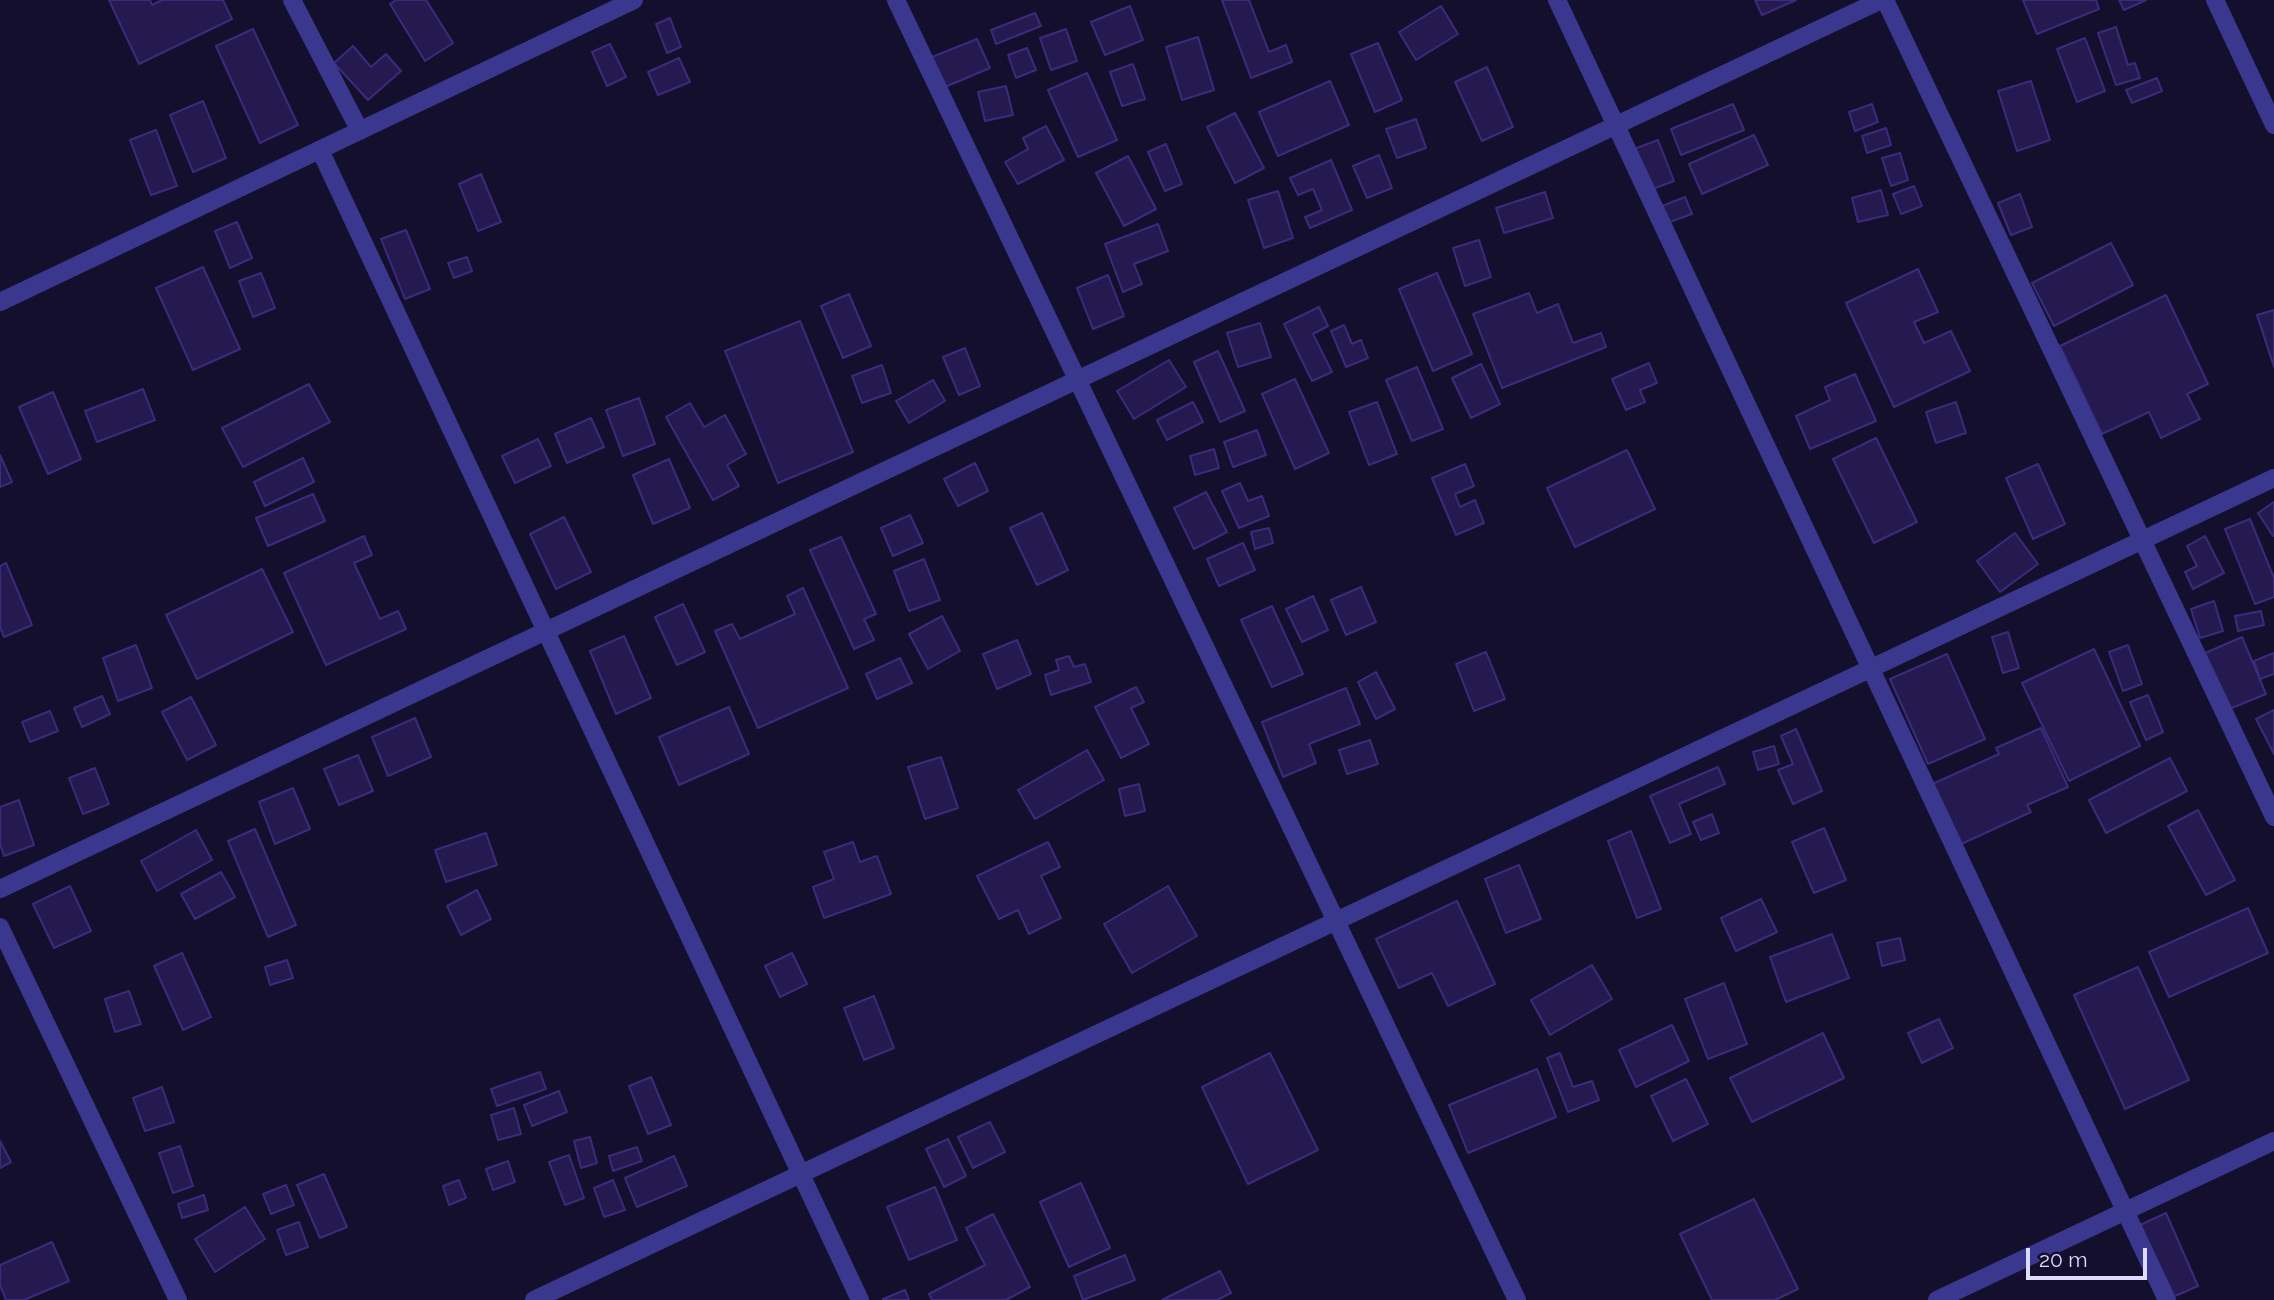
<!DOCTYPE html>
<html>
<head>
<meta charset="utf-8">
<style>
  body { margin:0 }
  #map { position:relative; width:2274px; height:1300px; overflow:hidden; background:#140f2c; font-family:Raleway,sans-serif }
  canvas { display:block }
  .scale { position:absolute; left:2026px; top:1248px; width:121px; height:32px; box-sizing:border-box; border:4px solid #dfdbff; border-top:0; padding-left:9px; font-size:21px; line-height:24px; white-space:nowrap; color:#dfdbff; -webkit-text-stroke:5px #140f2c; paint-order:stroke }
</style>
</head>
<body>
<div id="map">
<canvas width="2274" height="1300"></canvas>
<div class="scale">20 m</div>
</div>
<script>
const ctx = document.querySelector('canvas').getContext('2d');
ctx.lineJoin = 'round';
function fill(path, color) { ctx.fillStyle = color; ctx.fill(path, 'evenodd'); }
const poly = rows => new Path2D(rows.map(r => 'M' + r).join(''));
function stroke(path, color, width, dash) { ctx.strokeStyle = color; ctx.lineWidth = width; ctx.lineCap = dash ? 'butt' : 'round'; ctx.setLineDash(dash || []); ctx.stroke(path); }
const building = poly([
  [109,0,150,0,152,5,162,0,223,0,232,19,139,64,109,0],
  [396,0,426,0,453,43,425,61,390,4,396,0],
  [1222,0,1249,0,1269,52,1286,45,1292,62,1251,78,1222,0],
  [1755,0,1796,0,1762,15,1755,0],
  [2023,0,2096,0,2099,9,2037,34,2023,0],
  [2119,0,2146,0,2124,10,2119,0],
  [1130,6,1143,40,1105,55,1091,22,1130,6],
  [1441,6,1458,34,1416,60,1399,32,1441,6],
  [1035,13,1041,26,996,44,991,30,1035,13],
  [670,18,681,47,667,53,656,24,670,18],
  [2116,27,2128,65,2135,63,2140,78,2116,85,2098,33,2116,27],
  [253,29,298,125,260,143,216,46,253,29],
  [1066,29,1077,61,1051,70,1040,38,1066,29],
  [1198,37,1214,90,1182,100,1166,47,1198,37],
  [2085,38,2105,91,2077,102,2057,49,2085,38],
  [977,39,990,68,945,87,932,57,977,39],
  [1378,43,1402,100,1375,112,1351,54,1378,43],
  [610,44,626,77,607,86,592,52,610,44],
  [353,46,371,67,386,54,401,71,368,100,334,63,353,46],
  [1027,48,1036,70,1016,78,1008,55,1027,48],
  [679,58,690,82,658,95,648,72,679,58],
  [1133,64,1145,99,1122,106,1110,72,1133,64],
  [1487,67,1513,127,1482,141,1455,82,1487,67],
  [1087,73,1117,140,1078,157,1048,90,1087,73],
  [2157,78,2162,91,2132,103,2126,90,2157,78],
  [1330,81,1349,125,1278,156,1259,112,1330,81],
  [2031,81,2050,140,2017,151,1998,91,2031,81],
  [1006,86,1013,115,985,121,978,92,1006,86],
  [203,101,226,158,193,172,170,115,203,101],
  [1733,104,1744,130,1681,155,1671,129,1733,104],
  [1872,104,1878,122,1855,131,1849,112,1872,104],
  [1235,113,1264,168,1235,183,1207,127,1235,113],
  [1416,119,1426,148,1397,158,1386,129,1416,119],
  [1046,126,1064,160,1018,184,1005,162,1028,149,1023,138,1046,126],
  [1886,128,1891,145,1867,153,1862,136,1886,128],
  [156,130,177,186,151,195,130,140,156,130],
  [1754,135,1768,165,1702,194,1689,164,1754,135],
  [1658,140,1674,181,1650,190,1634,149,1658,140],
  [1166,144,1182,184,1165,191,1148,152,1166,144],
  [1900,153,1908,180,1891,186,1882,158,1900,153],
  [1379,155,1392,188,1367,198,1353,166,1379,155],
  [1128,156,1156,209,1124,226,1096,173,1128,156],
  [1331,160,1352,210,1310,228,1305,217,1322,210,1313,189,1298,195,1290,178,1331,160],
  [481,174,501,222,478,231,459,184,481,174],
  [1914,186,1922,206,1901,214,1893,194,1914,186],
  [1881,190,1888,215,1858,222,1852,198,1881,190],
  [1278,191,1293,238,1264,248,1248,200,1278,191],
  [1545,192,1553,218,1504,233,1496,208,1545,192],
  [2020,194,2032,227,2011,235,1998,203,2020,194],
  [1685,197,1692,214,1667,223,1662,206,1685,197],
  [237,222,252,258,230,268,215,231,237,222],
  [1158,224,1168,251,1134,264,1142,284,1123,292,1105,244,1158,224],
  [406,230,430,289,405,299,381,239,406,230],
  [1479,240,1491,277,1465,286,1453,248,1479,240],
  [2111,243,2133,285,2054,326,2032,283,2111,243],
  [467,257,472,271,454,278,448,263,467,257],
  [203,267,240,349,193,370,156,288,203,267],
  [1918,269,1938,312,1914,322,1924,343,1951,331,1970,371,1894,407,1846,303,1918,269],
  [261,273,275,308,253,317,239,281,261,273],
  [1437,273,1472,354,1433,371,1399,289,1437,273],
  [1108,275,1124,316,1093,329,1077,288,1108,275],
  [1529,293,1537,313,1558,304,1573,343,1601,333,1606,347,1502,388,1473,314,1529,293],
  [849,294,871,346,843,358,821,306,849,294],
  [2166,295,2208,384,2187,394,2200,419,2161,438,2149,412,2102,434,2060,346,2166,295],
  [1319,307,1328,326,1313,334,1332,372,1312,381,1284,324,1319,307],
  [2274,310,2274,367,2257,315,2274,310],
  [800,321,853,452,778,483,725,351,800,321],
  [1260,323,1271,357,1238,367,1227,333,1260,323],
  [1344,325,1352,344,1361,340,1368,358,1346,367,1331,331,1344,325],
  [965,348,980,386,959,395,943,357,965,348],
  [1218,351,1245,411,1220,422,1194,362,1218,351],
  [1169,360,1186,387,1134,419,1117,391,1169,360],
  [1649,363,1657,383,1640,390,1645,402,1626,410,1612,379,1649,363],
  [1481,364,1500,404,1471,418,1452,378,1481,364],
  [882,365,891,393,862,403,852,376,882,365],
  [1417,367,1443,429,1412,441,1386,380,1417,367],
  [1855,374,1876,421,1810,449,1796,416,1830,400,1825,387,1855,374],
  [1295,379,1329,453,1295,469,1262,394,1295,379],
  [933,380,945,401,909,423,896,401,933,380],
  [309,384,330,422,243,467,222,428,309,384],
  [143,389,155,420,97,442,85,411,143,389],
  [53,392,81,459,48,474,19,407,53,392],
  [639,398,655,444,623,456,606,410,639,398],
  [1193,402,1203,422,1167,440,1157,420,1193,402],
  [1377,402,1397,454,1369,465,1349,412,1377,402],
  [1956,402,1966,433,1936,443,1926,412,1956,402],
  [690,403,704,427,725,415,746,454,727,465,739,486,713,500,666,417,690,403],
  [591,418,604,447,567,463,555,434,591,418],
  [1257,430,1266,455,1233,467,1224,442,1257,430],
  [1876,438,1917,522,1874,543,1833,459,1876,438],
  [538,439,551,466,515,483,502,456,538,439],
  [1214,449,1219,468,1195,475,1190,456,1214,449],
  [1627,450,1655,509,1575,547,1547,488,1627,450],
  [0,455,12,482,0,487,0,455],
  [303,458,314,482,265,506,254,482,303,458],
  [669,459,690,508,653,524,633,475,669,459],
  [975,463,988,491,958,506,944,479,975,463],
  [1465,464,1474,486,1455,494,1460,507,1475,500,1484,523,1456,535,1432,478,1465,464],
  [2038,464,2065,524,2033,539,2006,478,2038,464],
  [1240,483,1248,501,1262,496,1269,516,1239,528,1222,491,1240,483],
  [1206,492,1227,532,1194,549,1174,508,1206,492],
  [313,494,325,521,268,546,256,518,313,494],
  [2274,502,2274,535,2273,536,2258,513,2274,502],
  [1042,513,1068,570,1037,585,1010,528,1042,513],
  [910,515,923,543,893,556,881,528,910,515],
  [564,517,591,572,556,589,530,534,564,517],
  [2250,519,2274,578,2274,597,2255,604,2225,529,2250,519],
  [1269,528,1273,543,1255,549,1251,532,1269,528],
  [2015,533,2038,564,2000,592,1977,561,2015,533],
  [364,536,372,555,354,563,380,619,398,611,406,629,326,665,284,573,364,536],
  [2205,536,2224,573,2193,589,2185,572,2197,566,2187,546,2205,536],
  [841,537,876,614,864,619,874,640,854,649,810,550,841,537],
  [1243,543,1255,570,1219,586,1207,559,1243,543],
  [924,559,940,600,909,611,894,571,924,559],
  [6,563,32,625,4,637,0,627,0,566,6,563],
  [262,569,293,632,197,679,166,615,262,569],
  [1361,587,1376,622,1346,635,1331,600,1361,587],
  [803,588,848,688,758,728,715,631,732,624,740,639,795,614,787,596,803,588],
  [1313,596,1328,630,1302,642,1286,609,1313,596],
  [2214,601,2223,631,2200,638,2191,609,2214,601],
  [683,604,705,652,677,665,655,617,683,604],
  [1272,606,1303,674,1272,687,1241,620,1272,606],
  [2261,611,2264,625,2238,631,2235,616,2261,611],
  [942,616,960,651,928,669,909,634,942,616],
  [2008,632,2019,668,2003,673,1992,637,2008,632],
  [624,636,651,698,616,714,590,651,624,636],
  [2242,637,2266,694,2227,710,2203,654,2242,637],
  [1017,640,1031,674,997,689,983,654,1017,640],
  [136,645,152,688,118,701,103,658,136,645],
  [2128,645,2142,684,2123,691,2109,652,2128,645],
  [2094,649,2140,746,2069,781,2022,683,2094,649],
  [1486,652,1505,699,1474,711,1456,664,1486,652],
  [2274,653,2274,674,2260,679,2254,661,2274,653],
  [1947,654,1985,739,1928,764,1890,679,1947,654],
  [1069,656,1074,667,1085,664,1091,682,1051,695,1045,675,1059,670,1056,660,1069,656],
  [900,658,912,683,877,699,866,674,900,658],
  [1376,672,1395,709,1376,719,1358,682,1376,672],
  [1136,687,1144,702,1131,708,1149,744,1121,758,1095,707,1136,687],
  [1346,688,1360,724,1309,744,1316,763,1283,777,1262,722,1346,688],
  [2148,695,2163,732,2146,740,2130,702,2148,695],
  [102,696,110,714,82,727,74,708,102,696],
  [191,697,216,745,187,760,162,712,191,697],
  [729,707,749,754,679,785,659,737,729,707],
  [2274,710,2274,754,2256,719,2274,710],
  [50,711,58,731,30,742,22,722,50,711],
  [415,718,431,757,388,776,372,737,415,718],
  [2041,728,2068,787,2027,805,2031,812,1957,846,1930,785,1999,754,1996,748,2041,728],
  [1796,729,1822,791,1793,804,1778,770,1793,764,1781,736,1796,729],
  [1370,740,1378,764,1347,774,1339,750,1370,740],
  [1774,746,1779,764,1758,770,1753,752,1774,746],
  [1087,750,1104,780,1035,819,1018,790,1087,750],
  [358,755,373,791,339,805,324,769,358,755],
  [941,757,958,808,925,819,908,767,941,757],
  [2170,758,2187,791,2106,833,2089,800,2170,758],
  [1718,767,1725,784,1679,804,1691,834,1670,843,1650,796,1718,767],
  [95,768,109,804,83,814,69,778,95,768],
  [1139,784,1145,811,1125,816,1119,789,1139,784],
  [293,788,310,829,275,844,259,802,293,788],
  [19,800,34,845,4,856,0,844,0,807,19,800],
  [2198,810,2235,880,2206,895,2168,826,2198,810],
  [1712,814,1719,833,1701,840,1693,822,1712,814],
  [1824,828,1846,880,1814,893,1792,842,1824,828],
  [255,829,296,925,268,937,228,841,255,829],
  [196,830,212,860,157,891,141,861,196,830],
  [1631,831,1661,909,1637,918,1608,841,1631,831],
  [486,833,497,865,446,882,435,850,486,833],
  [853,842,860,862,877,856,891,894,824,918,813,887,834,879,824,852,853,842],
  [1048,842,1060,867,1041,876,1061,918,1029,934,1018,910,999,919,977,876,1048,842],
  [1519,865,1541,919,1506,933,1485,879,1519,865],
  [221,872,235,897,195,919,181,894,221,872],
  [70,886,91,931,54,948,33,904,70,886],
  [1168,886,1197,936,1132,973,1104,924,1168,886],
  [477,890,491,919,461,935,447,906,477,890],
  [1761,899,1777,932,1736,951,1721,918,1761,899],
  [1457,901,1495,984,1448,1006,1432,973,1399,988,1376,939,1457,901],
  [2248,908,2268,953,2169,997,2149,952,2248,908],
  [1832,934,1849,978,1786,1002,1770,957,1832,934],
  [1900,938,1905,960,1882,966,1877,943,1900,938],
  [182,953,211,1017,183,1030,154,966,182,953],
  [792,953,807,984,780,997,765,966,792,953],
  [287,960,293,978,270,985,265,967,287,960],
  [1592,965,1612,999,1550,1035,1531,1000,1592,965],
  [2138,967,2189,1080,2125,1109,2074,995,2138,967],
  [1724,983,1747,1044,1708,1059,1685,999,1724,983],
  [129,991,141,1024,115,1032,105,999,129,991],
  [874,996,894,1048,864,1060,844,1008,874,996],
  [1939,1019,1953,1048,1922,1063,1908,1033,1939,1019],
  [1672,1025,1689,1061,1636,1087,1619,1050,1672,1025],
  [1823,1033,1844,1078,1752,1122,1730,1078,1823,1033],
  [1270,1053,1318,1150,1248,1184,1202,1087,1270,1053],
  [1560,1053,1573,1087,1592,1081,1599,1100,1568,1112,1547,1058,1560,1053],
  [1537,1069,1556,1117,1468,1153,1449,1105,1537,1069],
  [540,1072,546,1089,497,1106,491,1089,540,1072],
  [651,1077,671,1125,648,1134,629,1086,651,1077],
  [1686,1079,1708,1124,1673,1141,1651,1096,1686,1079],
  [162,1087,174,1122,145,1131,133,1098,162,1087],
  [559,1091,567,1112,532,1126,524,1105,559,1091],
  [514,1108,521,1134,498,1140,491,1115,514,1108],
  [990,1122,1005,1152,973,1168,958,1137,990,1122],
  [590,1137,597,1163,581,1168,574,1141,590,1137],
  [948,1139,966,1176,944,1187,926,1149,948,1139],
  [0,1141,11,1162,0,1168,0,1141],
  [180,1146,193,1186,173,1193,159,1153,180,1146],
  [637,1147,642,1161,613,1171,609,1156,637,1147],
  [569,1155,584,1198,565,1205,549,1162,569,1155],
  [674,1156,687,1186,637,1207,625,1178,674,1156],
  [508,1161,515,1182,493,1190,486,1169,508,1161],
  [324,1174,347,1227,320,1238,297,1185,324,1174],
  [459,1180,466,1198,449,1205,443,1186,459,1180],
  [613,1180,625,1210,604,1217,594,1188,613,1180],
  [1081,1183,1110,1248,1069,1267,1040,1202,1081,1183],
  [286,1185,294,1205,271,1214,263,1194,286,1185],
  [935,1187,957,1240,909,1260,887,1207,935,1187],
  [204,1195,208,1210,182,1218,178,1204,204,1195],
  [1754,1199,1798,1289,1775,1300,1712,1300,1680,1234,1754,1199],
  [245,1207,265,1239,215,1272,195,1239,245,1207],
  [2166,1213,2198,1286,2166,1300,2127,1231,2166,1213],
  [993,1214,1030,1287,1006,1300,932,1300,929,1294,985,1265,966,1228,993,1214],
  [299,1222,308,1247,286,1255,277,1230,299,1222],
  [52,1242,69,1281,24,1300,6,1300,0,1285,0,1265,52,1242],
  [1125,1255,1135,1280,1083,1300,1074,1276,1125,1255],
  [1220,1271,1231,1293,1217,1300,1162,1300,1220,1271],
  [905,1290,909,1300,883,1300,883,1299,905,1290]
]);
fill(building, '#241a4f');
stroke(building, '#3a2b7c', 2);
stroke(poly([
  [292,0,360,131],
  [896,0,1517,1300],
  [1557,0,2167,1300],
  [1885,0,2274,817],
  [2215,0,2274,125],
  [320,150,860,1300],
  [0,302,634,0],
  [0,889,1881,0],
  [0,927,178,1300],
  [534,1300,2274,478],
  [1937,1300,2274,1141]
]), '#3a388e', 18);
</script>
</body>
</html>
